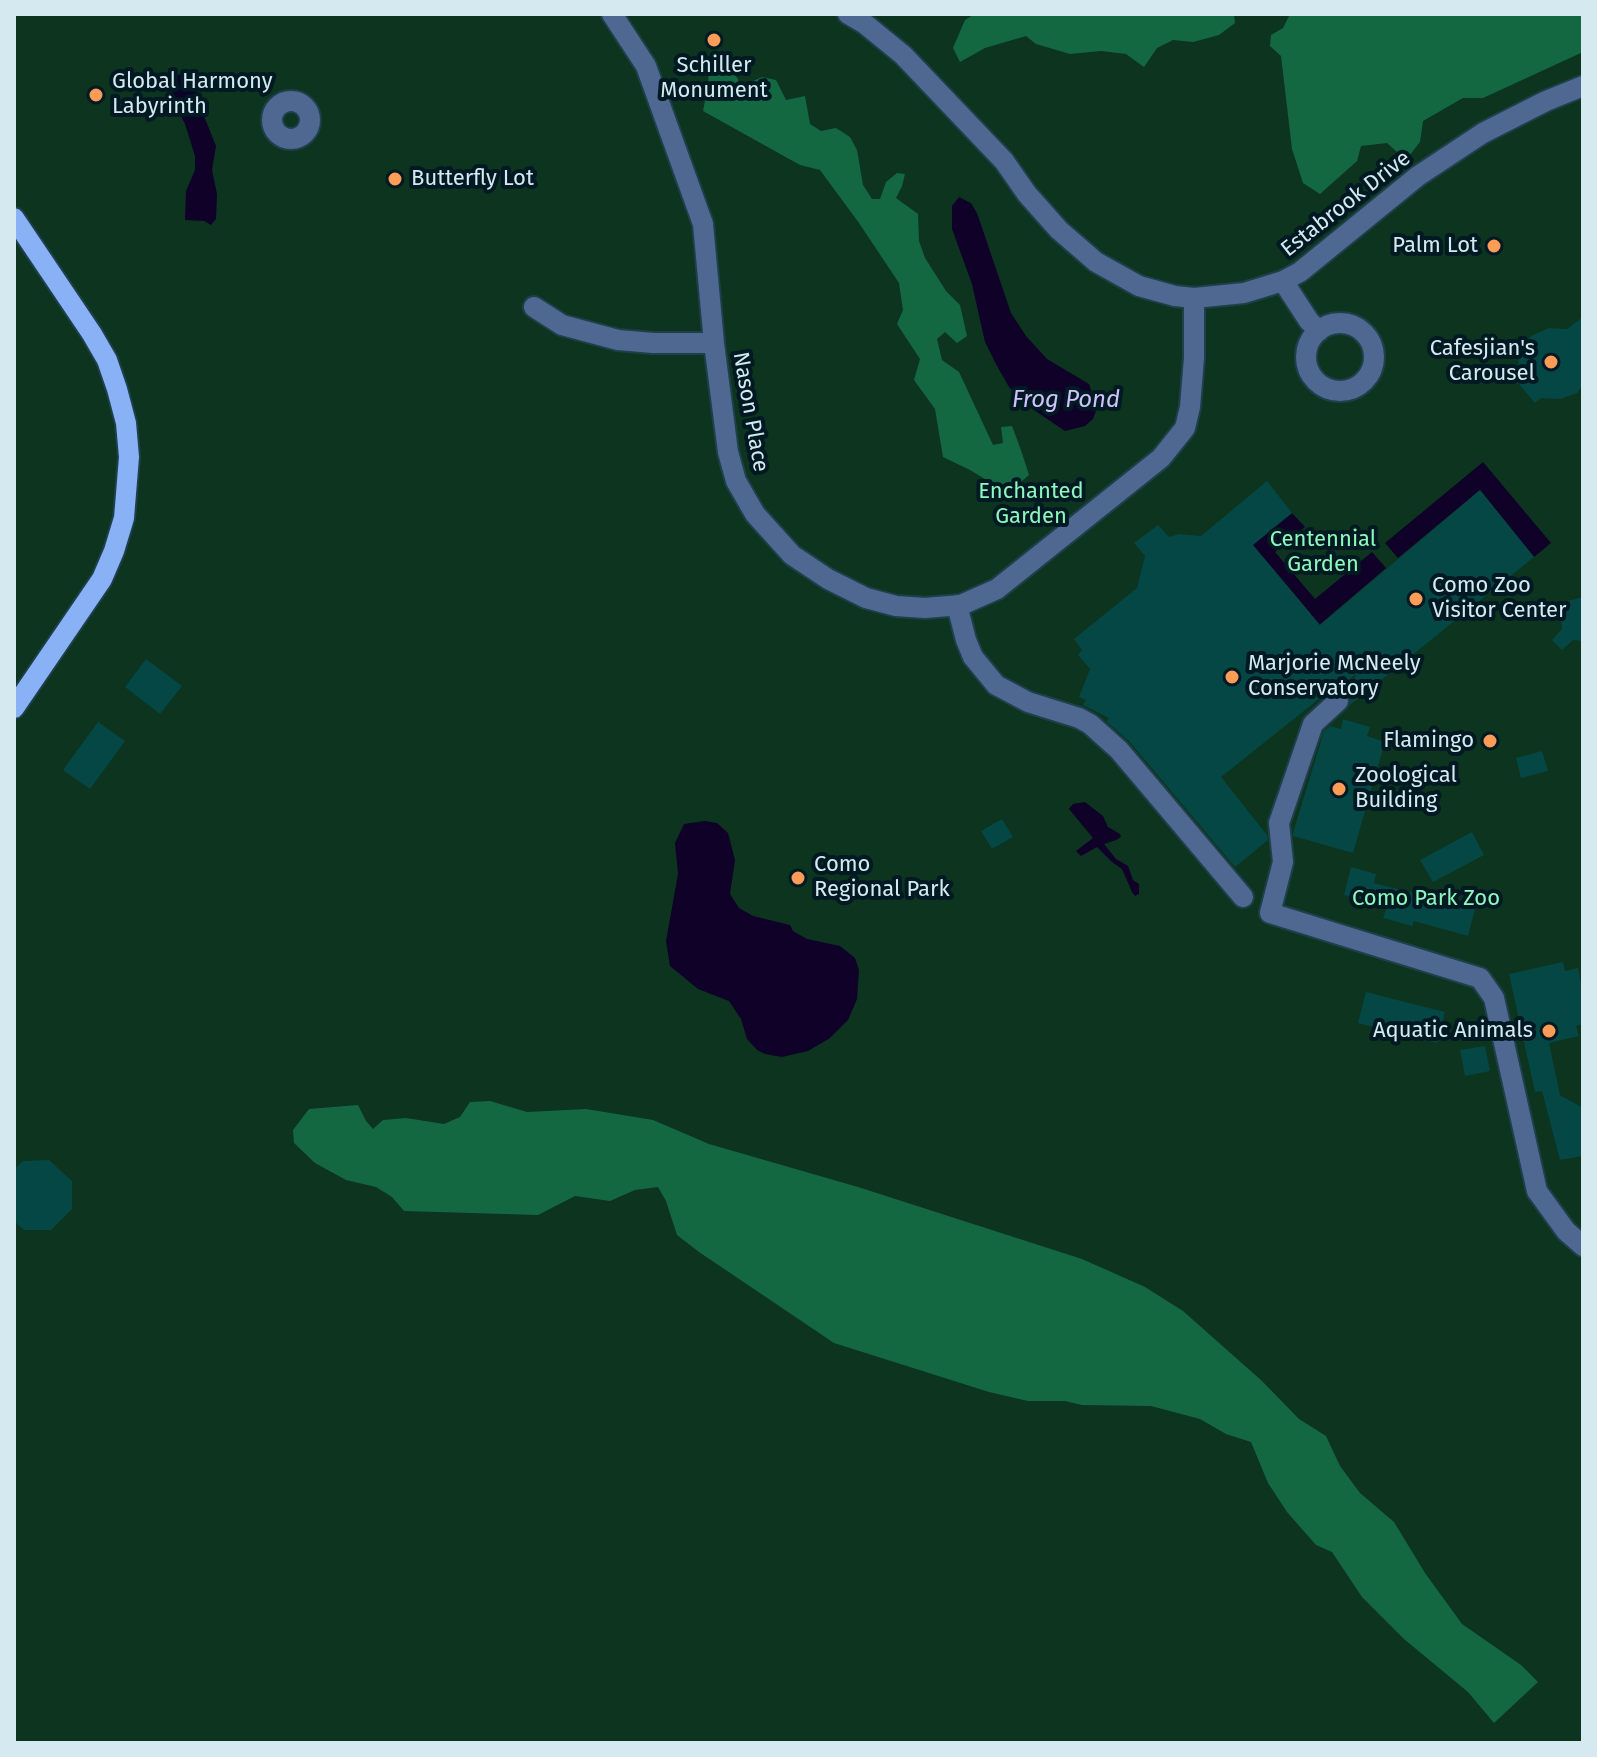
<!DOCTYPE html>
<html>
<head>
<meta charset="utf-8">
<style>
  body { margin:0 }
  #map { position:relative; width:1597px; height:1757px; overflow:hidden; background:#002430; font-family:"Fira Sans",sans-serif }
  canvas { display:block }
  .frame { position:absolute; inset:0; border:16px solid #d5e9f1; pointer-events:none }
</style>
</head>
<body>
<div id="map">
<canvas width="1597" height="1757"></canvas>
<div class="frame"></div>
</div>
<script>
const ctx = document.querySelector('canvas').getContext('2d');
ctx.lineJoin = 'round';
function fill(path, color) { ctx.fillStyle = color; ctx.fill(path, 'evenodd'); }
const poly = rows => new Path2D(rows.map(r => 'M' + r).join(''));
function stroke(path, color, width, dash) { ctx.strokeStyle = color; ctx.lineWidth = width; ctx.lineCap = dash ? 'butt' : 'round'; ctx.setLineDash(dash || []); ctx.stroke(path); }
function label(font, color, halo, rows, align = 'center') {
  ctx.font = font + ' "Fira Sans",sans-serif'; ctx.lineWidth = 8; ctx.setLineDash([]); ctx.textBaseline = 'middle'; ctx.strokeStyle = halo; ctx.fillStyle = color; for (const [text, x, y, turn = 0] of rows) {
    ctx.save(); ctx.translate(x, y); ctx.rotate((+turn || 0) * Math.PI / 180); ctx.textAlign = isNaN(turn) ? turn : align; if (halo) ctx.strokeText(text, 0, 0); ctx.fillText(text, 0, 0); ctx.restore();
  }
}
fill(poly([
  [14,14,1583,14,1583,1743,14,1743]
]), '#0c341f');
fill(poly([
  [975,14,1234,14,1235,23,1219,35,1193,42,1173,40,1157,48,1144,67,1126,54,1101,51,1070,54,1036,44,1026,36,985,48,960,62,953,48,965,20],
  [1290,14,1583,14,1583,52,1483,98,1463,98,1423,121,1420,142,1406,160,1387,143,1361,146,1357,161,1320,194,1303,183,1292,149,1281,56,1270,46,1271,35,1283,28],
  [709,66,728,66,738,79,740,96,750,96,751,82,762,77,776,80,786,100,805,96,810,124,821,131,836,128,850,137,857,150,863,185,872,199,880,199,886,182,897,173,905,174,902,186,896,198,918,214,919,241,925,258,946,291,960,305,967,336,957,343,945,332,937,339,942,360,959,372,993,445,1003,443,1001,427,1012,426,1022,453,1029,475,1008,493,970,470,943,457,935,409,914,380,920,359,897,324,903,310,899,283,859,223,820,170,800,165,703,111,708,86],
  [490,1101,527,1112,586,1109,653,1120,709,1144,858,1187,1082,1259,1145,1287,1183,1311,1262,1381,1299,1419,1326,1436,1340,1466,1360,1493,1394,1522,1425,1573,1462,1624,1521,1665,1538,1682,1494,1723,1468,1692,1404,1639,1362,1597,1332,1552,1316,1545,1287,1512,1268,1483,1251,1442,1226,1434,1200,1419,1151,1406,1082,1405,1065,1401,1028,1401,989,1392,834,1343,699,1252,677,1235,666,1201,658,1187,635,1190,610,1201,575,1196,538,1215,404,1211,392,1197,376,1187,346,1180,315,1163,294,1143,293,1130,309,1109,358,1105,366,1121,373,1129,383,1120,406,1118,444,1124,460,1117,470,1102]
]), '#146841');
fill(poly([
  [180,74,201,96,204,116,216,146,212,170,217,194,216,219,211,225,204,221,185,220,186,191,195,170,195,156,185,124,170,95,174,89,177,76],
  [959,197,971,203,977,213,1011,313,1026,336,1047,359,1089,384,1097,408,1093,419,1085,426,1065,431,1034,410,1009,387,997,366,985,342,972,284,952,229,952,206],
  [1483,462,1551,543,1534,557,1480,490,1398,558,1385,543],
  [1292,513,1305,527,1275,552,1315,599,1372,552,1386,568,1304,638,1311,614,1262,556,1245,569,1226,566],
  [1085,802,1103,816,1108,827,1120,834,1121,837,1116,840,1104,844,1116,859,1128,866,1133,880,1139,884,1139,894,1135,896,1132,892,1122,869,1112,862,1097,847,1081,856,1076,851,1093,838,1069,809,1073,804],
  [705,821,717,823,728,833,735,860,730,894,739,908,753,916,790,925,793,931,807,939,840,946,855,958,859,970,857,999,848,1020,830,1038,808,1051,782,1057,765,1054,757,1050,747,1039,741,1019,729,1001,698,989,670,966,666,941,678,874,675,843,684,824]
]), '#100129');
fill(poly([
  [1583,317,1583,385,1577,393,1560,399,1541,398,1535,403,1512,376,1518,371,1519,354,1531,336,1549,328,1567,329],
  [1267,481,1292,513,1253,545,1320,625,1480,490,1534,557,1350,705,1350,696,1356,674,1338,688,1329,691,1221,777,1267,835,1268,840,1235,867,1129,741,1106,721,1109,718,1083,705,1086,700,1079,697,1090,669,1078,655,1082,650,1074,639,1137,588,1145,556,1134,543,1158,525,1169,537,1179,534,1201,536],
  [1583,597,1583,641,1573,640,1562,650,1552,640,1562,629,1561,612,1568,601],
  [146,659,182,686,160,714,125,687],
  [1343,719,1370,727,1367,736,1385,742,1353,853,1293,836,1293,833,1324,731,1330,726,1341,729],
  [98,722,125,741,90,789,63,770],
  [1542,751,1548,771,1521,778,1516,758],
  [1002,819,1013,837,992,849,981,831],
  [1472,832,1484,855,1433,882,1420,860],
  [1351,867,1376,874,1374,883,1475,909,1468,936,1414,921,1412,926,1383,918,1387,906,1344,895],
  [1563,962,1565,971,1578,968,1583,993,1583,1024,1576,1026,1579,1036,1549,1043,1560,1095,1583,1108,1583,1156,1560,1160,1542,1091,1535,1092,1509,974],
  [1366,992,1445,1012,1437,1043,1358,1023],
  [1485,1046,1490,1071,1465,1076,1460,1050],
  [49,1160,72,1181,72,1209,51,1230,24,1230,14,1221,14,1169,23,1161]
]), '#054745');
const minor = poly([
  [612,14,646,66,703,224,714,343,728,452,736,481,755,514,792,555,828,579,866,598,896,606,925,608,961,605,997,589,1161,458,1185,428,1190,407,1194,358,1194,298],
  [848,14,865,24,903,55,1004,161,1027,194,1059,230,1096,262,1139,286,1175,296,1194,298,1244,293,1283,281,1300,272,1418,176,1483,133,1546,101,1583,86],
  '272 120a19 19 0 1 1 38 0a19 19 0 1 1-38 0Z',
  [1283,281,1309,321,1319,331],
  [534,307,562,325,618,340,653,343,714,343],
  '1306 357a34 34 0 1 1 68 0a34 34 0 1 1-68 0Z',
  [957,605,966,640,973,657,996,685,1028,702,1079,718,1090,724,1119,750,1243,897],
  [1338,701,1313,724,1279,823,1283,862,1270,913,1480,978,1494,998,1537,1191,1566,1231,1583,1246]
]);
const major = poly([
  [14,218,92,334,107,360,117,389,126,423,129,457,124,518,114,551,102,579,14,708]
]);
stroke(minor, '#1e404b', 24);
stroke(major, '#1e404b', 24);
stroke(minor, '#4f6891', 20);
stroke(major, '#88b1f6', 20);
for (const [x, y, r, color] of [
  [714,40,8,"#fd9c56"],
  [96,95,8,"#fd9c56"],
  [395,179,8,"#fd9c56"],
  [1494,246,8,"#fd9c56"],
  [1551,362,8,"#fd9c56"],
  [1416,599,8,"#fd9c56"],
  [1232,677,8,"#fd9c56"],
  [1490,741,8,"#fd9c56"],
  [1339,789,8,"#fd9c56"],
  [798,878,8,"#fd9c56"],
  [1549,1031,8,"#fd9c56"]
]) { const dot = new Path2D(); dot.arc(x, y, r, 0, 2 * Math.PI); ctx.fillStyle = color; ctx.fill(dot); stroke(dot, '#001923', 3); }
label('22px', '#d5e9f1', '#001923', [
  ["Schiller",714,66,"center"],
  ["Monument",714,91,"center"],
  ["Global Harmony",112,82],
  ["Labyrinth",112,107],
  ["Butterfly Lot",411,179],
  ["Palm Lot",1478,246,"right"],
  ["Cafesjian's",1535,349,"right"],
  ["Carousel",1535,374,"right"],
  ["Como Zoo",1432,586],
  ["Visitor Center",1432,611],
  ["Marjorie McNeely",1248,664],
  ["Conservatory",1248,689],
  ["Flamingo",1474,741,"right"],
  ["Zoological",1355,776],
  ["Building",1355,801],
  ["Como",814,865],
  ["Regional Park",814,890],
  ["Aquatic Animals",1533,1031,"right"]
], 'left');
label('22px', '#d5e9f1', '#001923', [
  ["Estabrook Drive",1346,204,-38],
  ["Nason Place",750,412,80]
]);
label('22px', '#8ef8bc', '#001923', [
  ["Enchanted",1031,492],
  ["Garden",1031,517],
  ["Centennial",1323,540],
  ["Garden",1323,565],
  ["Como Park Zoo",1426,899]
]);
label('italic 24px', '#cfc2fa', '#001923', [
  ["Frog Pond",1066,400]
]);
</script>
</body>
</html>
